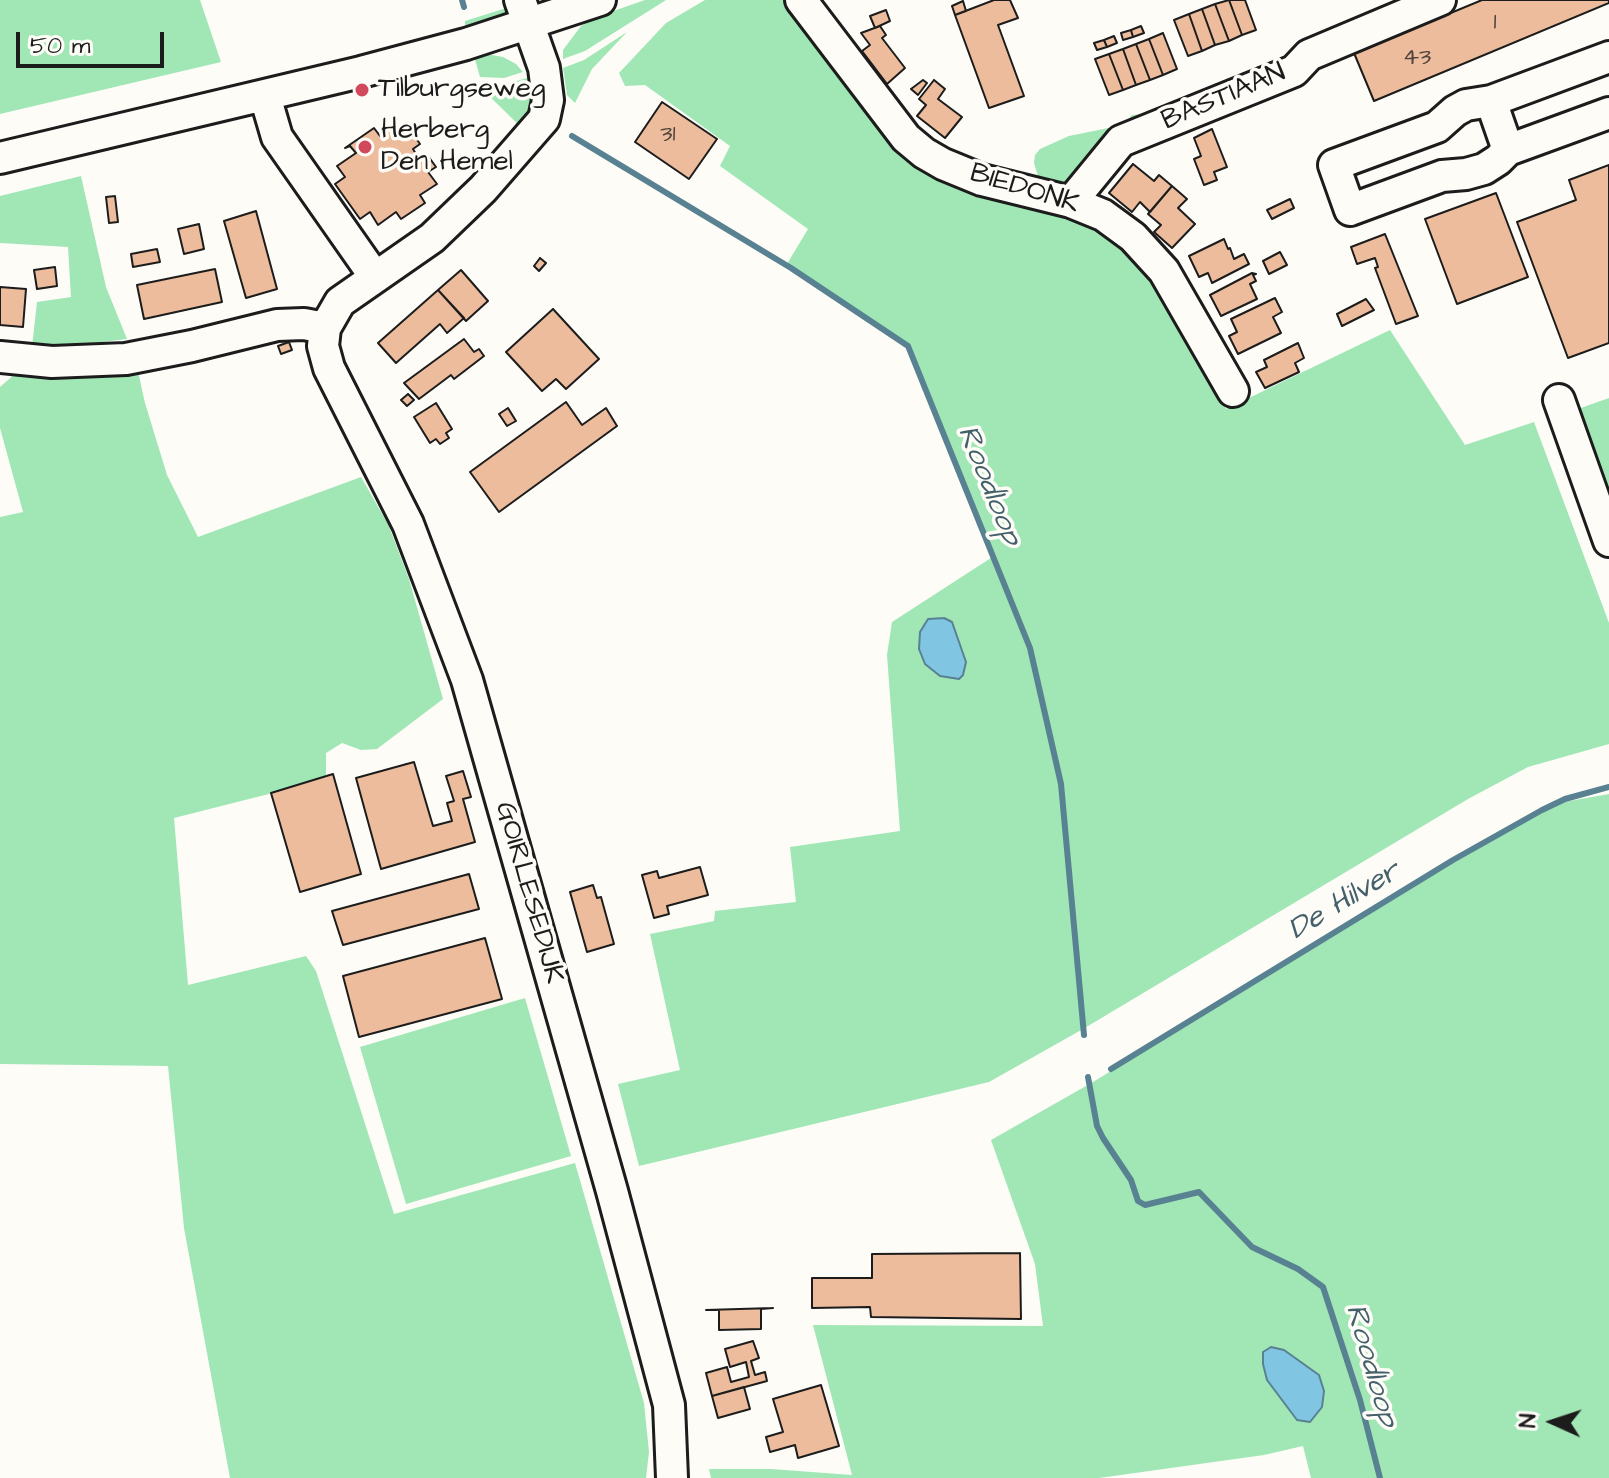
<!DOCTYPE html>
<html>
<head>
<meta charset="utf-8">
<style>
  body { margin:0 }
  #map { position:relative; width:1609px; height:1478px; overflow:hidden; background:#fdfcf7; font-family:"Architects Daughter",sans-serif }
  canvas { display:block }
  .north { position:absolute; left:1513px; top:1382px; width:80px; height:80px; -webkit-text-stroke:6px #fdfcf7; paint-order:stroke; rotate:273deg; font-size:22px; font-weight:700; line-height:32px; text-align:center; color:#1c1c1c }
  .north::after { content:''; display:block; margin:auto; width:28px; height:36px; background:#1c1c1c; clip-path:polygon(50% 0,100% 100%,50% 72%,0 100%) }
  .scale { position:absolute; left:16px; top:32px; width:148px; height:36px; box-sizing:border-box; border:4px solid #1c1c1c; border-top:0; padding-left:10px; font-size:24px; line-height:28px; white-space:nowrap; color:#1c1c1c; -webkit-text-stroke:6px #fdfcf7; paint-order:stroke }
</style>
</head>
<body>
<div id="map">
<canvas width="1609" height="1478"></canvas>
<div class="north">N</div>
<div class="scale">50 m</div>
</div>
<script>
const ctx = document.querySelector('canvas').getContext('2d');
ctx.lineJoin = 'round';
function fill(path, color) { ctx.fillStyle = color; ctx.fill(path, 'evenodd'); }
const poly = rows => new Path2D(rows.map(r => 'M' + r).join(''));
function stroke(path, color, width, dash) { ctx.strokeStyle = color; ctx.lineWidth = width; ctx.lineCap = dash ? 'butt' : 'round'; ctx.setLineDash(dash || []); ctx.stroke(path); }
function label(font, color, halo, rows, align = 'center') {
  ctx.font = font + ' "Architects Daughter",sans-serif'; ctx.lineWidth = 7; ctx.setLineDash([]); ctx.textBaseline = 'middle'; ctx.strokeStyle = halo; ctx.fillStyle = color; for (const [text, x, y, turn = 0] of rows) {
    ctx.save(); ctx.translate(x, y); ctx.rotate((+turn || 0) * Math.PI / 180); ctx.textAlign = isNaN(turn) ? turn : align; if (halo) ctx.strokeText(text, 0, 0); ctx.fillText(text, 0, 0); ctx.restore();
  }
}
fill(poly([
  [0,0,200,0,221,62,0,114],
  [645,0,666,0,585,51,563,59,563,50,581,26,596,17],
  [705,0,793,0,900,145,1074,212,1149,265,1169,311,1226,409,1390,330,1465,445,1534,422,1609,623,1609,744,1528,767,1468,799,1083,1029,989,1082,639,1166,618,1084,680,1070,650,934,714,921,715,911,796,902,790,847,900,831,887,655,892,622,994,556,909,344,787,264,808,229,720,166,730,146,645,85,625,86,619,73,666,23],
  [516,5,518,12,465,27,465,21],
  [627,32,592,69,575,103,567,95,563,68,584,60],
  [486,54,503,57,516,64,523,72,504,78,480,77,474,56],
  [527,78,533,111,524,130,483,90,483,85,506,84],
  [1156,113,1090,195,1047,184,1038,176,1034,163,1035,155,1040,149,1069,136,1123,125,1132,115],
  [81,176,106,287,127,339,77,345,32,347,37,302,71,297,68,247,0,243,0,196],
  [137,367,145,403,167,475,198,537,361,477,388,524,409,579,443,699,377,749,361,750,342,743,326,753,326,775,312,783,174,818,188,985,306,956,316,971,394,1214,575,1163,644,1403,649,1452,646,1478,230,1478,184,1228,168,1066,0,1064,0,517,23,512,0,428,0,387,16,373],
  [1609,398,1609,504,1575,410],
  [1609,794,1609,1478,1311,1478,1303,1446,1264,1455,1099,1478,711,1478,709,1469,771,1469,852,1475,813,1325,1043,1326,1035,1264,991,1140,1093,1082,1526,817,1558,803],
  [525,998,571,1156,406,1204,360,1047]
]), '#a0e7b5');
const water = poly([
  [944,618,952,622,966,662,963,675,959,679,940,676,925,664,919,649,920,632,928,619,944,618],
  [1271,1347,1284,1350,1319,1375,1324,1391,1322,1407,1310,1422,1297,1420,1267,1380,1263,1364,1263,1352,1271,1347]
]);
fill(water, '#80c5e1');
stroke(water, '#588192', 2);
stroke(poly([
  [462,0,464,7],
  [572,136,791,268,908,346,1030,648,1061,784,1084,1035],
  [1111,1069,1453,860,1542,810,1565,799,1609,787],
  [1088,1077,1097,1126,1103,1138,1131,1180,1138,1201,1145,1205,1199,1192,1252,1247,1298,1269,1323,1287,1360,1400,1380,1478]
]), '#588192', 6);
const building = poly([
  [994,0,1010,0,1018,18,998,25,1024,96,989,108,955,15,994,0],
  [1229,0,1245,0,1256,30,1242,35,1229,0],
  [1229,0,1242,35,1229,41,1215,4,1229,0],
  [1482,0,1609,0,1609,3,1374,101,1354,53,1482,0],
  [963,1,966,11,955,15,952,6,963,1],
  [1215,4,1229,41,1215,45,1202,9,1215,4],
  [1202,9,1215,45,1202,51,1189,14,1202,9],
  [886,10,890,21,875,28,870,16,886,10],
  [1189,14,1202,51,1188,56,1174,20,1189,14],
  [880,26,886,35,882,38,905,68,887,84,862,51,870,45,861,33,880,26],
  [1141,26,1144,33,1133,37,1131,30,1141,26],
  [1131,30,1133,37,1123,40,1121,33,1131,30],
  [1163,33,1177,69,1163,75,1149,39,1163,33],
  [1114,36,1117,43,1107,47,1104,40,1114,36],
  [1149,39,1163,75,1150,80,1136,44,1149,39],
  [1104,40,1107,47,1097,50,1094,43,1104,40],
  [1136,44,1150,80,1136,85,1123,49,1136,44],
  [1123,49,1136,85,1123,90,1109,54,1123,49],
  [1109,54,1123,90,1109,95,1095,59,1109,54],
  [923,80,927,83,918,95,911,89,923,80],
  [934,80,945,89,938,99,962,117,945,138,917,116,926,105,919,99,934,80],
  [662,102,717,139,689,179,635,142,662,102],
  [396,125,403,136,411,131,420,144,413,149,419,159,426,153,436,167,428,172,437,184,420,195,425,203,401,219,396,212,378,225,370,212,360,219,335,184,345,177,337,166,356,153,350,146,345,148,361,137,374,128,380,136,396,125],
  [1212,129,1227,167,1214,172,1217,180,1204,185,1194,159,1201,156,1194,138,1212,129],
  [1133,164,1154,181,1159,175,1172,186,1150,212,1140,202,1132,212,1109,193,1133,164],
  [1609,165,1609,343,1568,358,1517,222,1576,200,1569,180,1609,165],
  [1172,186,1187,199,1178,208,1195,224,1172,248,1154,232,1161,225,1148,214,1172,186],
  [1496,193,1528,277,1457,304,1425,219,1496,193],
  [115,196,118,222,109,223,106,197,115,196],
  [1290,199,1294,208,1272,219,1267,210,1290,199],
  [256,211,277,289,246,298,224,221,256,211],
  [199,224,204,249,184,254,178,229,199,224],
  [1385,234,1418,316,1396,324,1375,268,1378,267,1375,258,1357,264,1351,247,1385,234],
  [1224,239,1228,249,1230,248,1234,259,1244,254,1249,264,1212,283,1208,273,1199,277,1189,256,1224,239],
  [157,249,160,262,133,267,131,254,157,249],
  [1280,252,1287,265,1269,274,1263,261,1280,252],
  [540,258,546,263,539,271,534,266,540,258],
  [55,267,57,286,37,289,34,270,55,267],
  [215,269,222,302,144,319,137,285,215,269],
  [461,270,488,301,466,321,438,290,461,270],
  [1252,273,1256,274,1253,275,1256,281,1250,284,1257,299,1221,316,1210,295,1252,273],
  [0,287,26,289,23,327,0,325,0,287],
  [438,290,464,318,447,333,440,324,396,363,378,343,438,290],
  [1275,298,1282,312,1273,317,1281,333,1238,354,1229,336,1237,332,1231,319,1275,298],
  [1366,299,1374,310,1342,326,1337,314,1366,299],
  [553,309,599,359,566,389,556,379,542,391,506,352,553,309],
  [464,339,474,352,479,349,484,356,454,379,451,375,419,399,404,383,464,339],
  [289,342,292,350,281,354,278,346,289,342],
  [1298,343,1304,358,1295,363,1299,372,1265,388,1256,372,1267,367,1264,360,1298,343],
  [408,394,414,400,407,406,401,400,408,394],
  [566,402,582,425,606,408,617,426,499,512,470,472,566,402],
  [436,403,452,429,446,433,449,438,440,444,436,439,430,443,414,417,436,403],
  [508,408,516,421,507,426,499,414,508,408],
  [414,762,433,826,452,821,447,803,454,801,446,776,463,771,471,797,463,799,475,842,381,869,356,778,414,762],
  [333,774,361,874,300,892,271,793,333,774],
  [700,867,708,895,667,906,669,914,654,918,642,875,657,871,659,878,700,867],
  [469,874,479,909,343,945,332,911,469,874],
  [593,885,597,898,601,897,614,944,587,952,570,892,593,885],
  [485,938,502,999,359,1037,343,976,485,938],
  [1020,1253,1021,1319,871,1317,870,1307,812,1308,812,1278,872,1278,872,1254,1020,1253],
  [773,1308,761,1309,761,1329,719,1330,719,1310,706,1310,773,1308],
  [753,1341,759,1358,751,1361,755,1375,765,1372,767,1381,712,1396,706,1373,727,1367,731,1382,749,1377,746,1362,730,1367,725,1349,753,1341],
  [821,1385,839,1446,798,1458,795,1445,770,1452,766,1437,783,1432,773,1399,821,1385],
  [744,1387,750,1409,718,1418,712,1396,744,1387]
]);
fill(building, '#ecbc9c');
stroke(building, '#1c1c1c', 2);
const minor = poly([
  [520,0,544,68,548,100,544,119,483,189,432,238,340,302,325,328,323,346,329,368,408,524,467,680,612,1191,669,1405,672,1478],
  [801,0,906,138,924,153,943,164,982,180,1071,202,1103,215,1133,237,1164,271,1233,391],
  [1609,57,1491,101,1508,150,1609,113],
  [265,96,277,137,375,277],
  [1491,101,1466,105,1455,111,1437,127,1334,165,1350,210,1442,176,1466,174,1484,169,1498,160,1508,150],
  [0,158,361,72,466,44,600,0],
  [1071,202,1121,141,1294,71,1309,55,1440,0],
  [0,357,52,362,126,359,192,346,277,325,304,324,325,328],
  [1559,400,1609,541]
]);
stroke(minor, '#1c1c1c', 36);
stroke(minor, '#fdfcf7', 30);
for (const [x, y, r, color] of [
  [362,90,8,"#d1495b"],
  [365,147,8,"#d1495b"]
]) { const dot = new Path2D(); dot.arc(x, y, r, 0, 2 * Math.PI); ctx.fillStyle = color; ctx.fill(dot); stroke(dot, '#fdfcf7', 3); }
label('24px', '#50443c', null, [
  ["1",1495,24],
  ["43",1417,59],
  ["31",668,136]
]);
label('28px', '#1c1c1c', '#fdfcf7', [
  ["Tilburgseweg",378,90],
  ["Herberg",381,131],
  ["Den Hemel",381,163]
], 'left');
label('28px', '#1c1c1c', '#fdfcf7', [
  ["BASTIAAN",1224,98,-23],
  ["BIEDONK",1024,190,17],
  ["GOIRLESEDIJK",528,893,74]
]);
label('italic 30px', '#44606b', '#fdfcf7', [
  ["Roodloop",988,486,68],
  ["De Hilver",1345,902,-31],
  ["Roodloop",1370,1366,74]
]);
</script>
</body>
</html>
